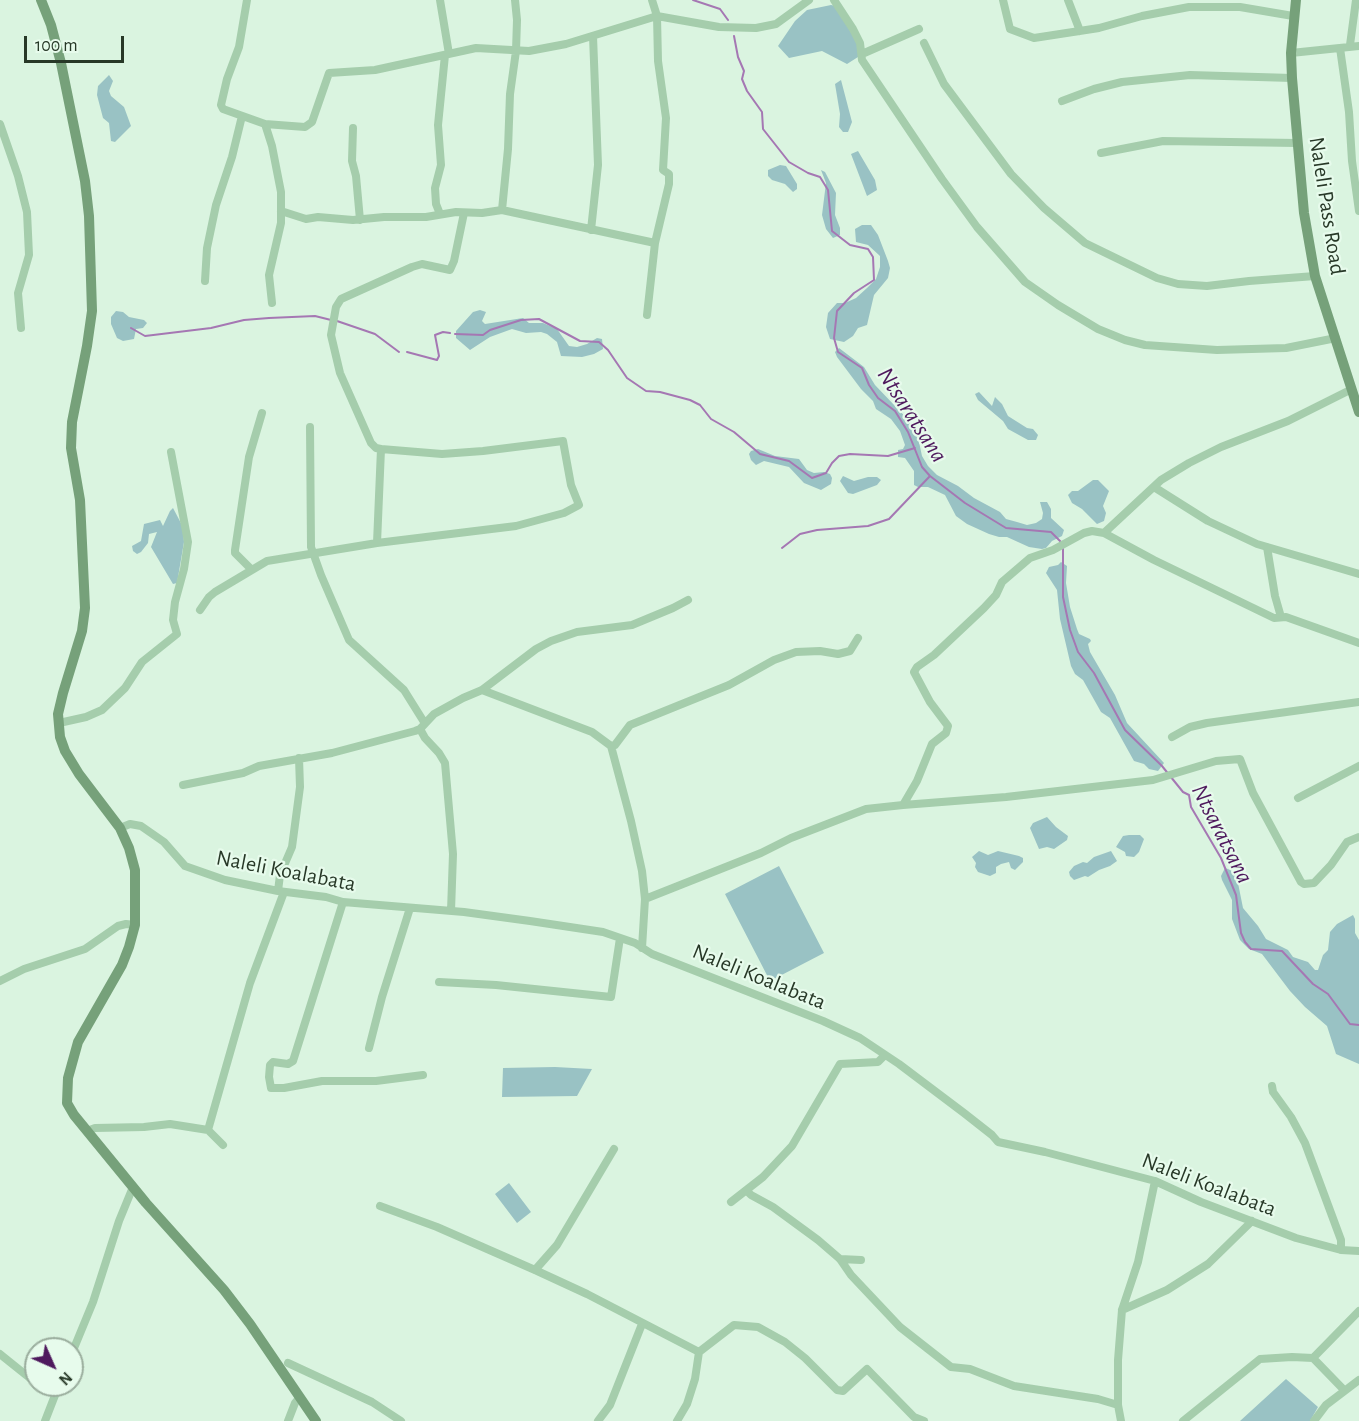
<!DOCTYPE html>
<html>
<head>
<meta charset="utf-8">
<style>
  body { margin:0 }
  #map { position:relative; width:1359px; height:1421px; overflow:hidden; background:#daf4e0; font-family:"Alegreya Sans",sans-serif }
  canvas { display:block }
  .north { position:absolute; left:24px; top:1337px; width:60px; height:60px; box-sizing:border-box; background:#e7fbec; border:2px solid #9aad9d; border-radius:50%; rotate:135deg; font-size:16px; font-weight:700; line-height:24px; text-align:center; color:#273827 }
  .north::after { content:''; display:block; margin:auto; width:21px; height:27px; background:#4e195d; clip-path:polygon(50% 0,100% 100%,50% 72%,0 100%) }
  .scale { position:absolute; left:24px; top:36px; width:100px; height:27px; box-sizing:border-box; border:3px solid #273827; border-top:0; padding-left:8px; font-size:18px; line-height:21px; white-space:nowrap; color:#273827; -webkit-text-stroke:4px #e7fbec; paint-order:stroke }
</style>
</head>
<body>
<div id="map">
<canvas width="1359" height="1421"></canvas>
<div class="north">N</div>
<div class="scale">100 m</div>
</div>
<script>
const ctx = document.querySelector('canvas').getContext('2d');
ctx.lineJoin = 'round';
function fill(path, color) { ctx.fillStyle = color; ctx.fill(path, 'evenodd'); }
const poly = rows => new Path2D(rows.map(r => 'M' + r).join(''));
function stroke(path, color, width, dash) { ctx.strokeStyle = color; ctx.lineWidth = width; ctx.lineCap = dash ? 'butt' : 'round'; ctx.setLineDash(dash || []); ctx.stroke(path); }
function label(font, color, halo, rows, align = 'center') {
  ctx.font = font + ' "Alegreya Sans",sans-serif'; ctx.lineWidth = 4.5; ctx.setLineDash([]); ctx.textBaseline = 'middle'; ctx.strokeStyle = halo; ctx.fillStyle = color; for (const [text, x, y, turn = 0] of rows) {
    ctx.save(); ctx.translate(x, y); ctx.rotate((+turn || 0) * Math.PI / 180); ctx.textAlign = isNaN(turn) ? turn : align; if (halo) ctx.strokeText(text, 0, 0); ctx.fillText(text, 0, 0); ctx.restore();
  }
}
fill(poly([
  [831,5,836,6,858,45,858,57,847,64,822,51,789,58,778,46,795,21,807,10],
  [109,75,113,81,109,91,111,96,124,107,131,126,115,142,111,141,109,123,103,118,97,95,98,86],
  [841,80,852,122,848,132,843,132,839,127,840,114,835,84],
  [858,151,875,180,877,190,867,196,851,154],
  [780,165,786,166,797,184,797,189,793,192,785,184,772,180,768,176,768,170],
  [821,170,825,172,836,193,835,215,840,228,840,235,833,238,826,229,822,215,826,183],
  [862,225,871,225,878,235,888,261,890,268,888,278,874,295,867,325,858,328,853,336,844,342,830,339,826,327,828,313,837,303,845,303,856,298,867,288,876,279,880,267,880,256,868,245,856,242,855,229],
  [480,310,486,312,482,321,485,324,523,318,529,323,543,323,557,329,569,346,577,347,587,344,597,338,602,339,603,349,594,354,582,357,561,356,557,342,547,334,541,332,526,333,512,329,490,337,470,350,456,338,456,331,473,312],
  [116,311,123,312,129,317,144,320,147,323,143,328,136,329,134,339,123,341,117,338,111,324,111,317],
  [839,348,864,367,875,385,916,428,922,456,928,466,937,475,958,486,974,498,1000,512,1006,519,1017,522,1027,525,1036,523,1042,519,1043,513,1040,502,1047,502,1051,509,1051,518,1064,530,1062,536,1052,541,1046,548,1042,549,1029,547,1007,537,999,537,989,534,967,524,956,516,945,495,928,487,918,487,914,485,914,471,905,458,898,457,898,450,903,449,905,445,900,431,891,419,876,409,873,401,861,389,837,357,835,352],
  [979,392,992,406,995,397,1002,404,1008,416,1027,428,1033,429,1038,435,1036,440,1028,440,1008,429,1003,421,978,400,975,394],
  [758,449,775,456,799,459,807,470,814,473,824,472,830,474,832,478,831,484,821,490,804,483,789,467,764,461,756,465,751,460,749,454,751,451],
  [843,476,854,481,868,477,877,477,881,480,877,485,853,494,848,493,840,481],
  [1093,480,1098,480,1109,491,1103,506,1106,513,1104,521,1097,524,1082,509,1072,503,1068,495,1072,491,1078,491],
  [173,508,183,527,184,542,177,583,173,584,151,547,157,532,149,534,148,543,141,552,137,554,133,551,132,546,141,541,144,524,160,520,163,526,170,511],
  [1061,562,1067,566,1066,583,1070,607,1077,629,1079,634,1090,639,1091,641,1088,644,1090,652,1115,695,1127,723,1164,763,1158,771,1149,769,1144,764,1134,761,1110,718,1101,712,1083,680,1075,674,1071,666,1060,619,1057,590,1046,573,1049,567,1058,565],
  [1047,817,1056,827,1068,836,1067,840,1054,849,1047,847,1039,849,1030,828,1033,823],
  [1129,835,1140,835,1144,839,1139,852,1134,857,1126,856,1125,852,1116,847,1123,836],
  [979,851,988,855,998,851,1019,856,1023,858,1023,862,1015,870,1011,868,1009,862,1001,864,996,867,996,873,990,876,978,872,975,867,976,863,972,857],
  [1111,851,1117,861,1110,866,1099,870,1088,877,1085,876,1074,880,1070,876,1069,872,1074,866,1083,862,1087,863,1094,857],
  [779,866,824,953,770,981,725,894],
  [1225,868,1233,871,1237,878,1243,908,1258,926,1266,939,1288,950,1293,957,1308,962,1315,970,1318,970,1323,955,1328,950,1330,932,1337,924,1353,915,1355,919,1355,933,1359,940,1359,1064,1336,1054,1327,1026,1305,1007,1290,991,1262,954,1249,949,1240,940,1232,919,1232,900,1222,880,1221,876],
  [555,1067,592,1069,577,1096,502,1097,503,1068],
  [509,1183,531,1212,517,1223,495,1194],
  [1286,1379,1318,1407,1310,1421,1240,1421]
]), '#99c2c4');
stroke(poly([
  [693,0,720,9,728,20],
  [734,36,738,57,744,71,742,79,747,91,762,112,763,129,789,162,808,173,820,177,828,190,832,231,850,245,868,249,873,257,874,280,854,293,837,311,834,338,838,352,862,368,869,385,878,398,895,411,908,432,922,467,930,476,965,503,1006,528,1051,532,1063,544,1063,597,1070,630,1078,652,1094,673,1125,730,1162,766,1183,792,1189,795,1191,807,1221,858,1236,895,1241,933,1245,942,1251,949,1282,951,1313,984,1328,994,1350,1024,1359,1025],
  [337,321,375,334,399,352],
  [131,328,145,336,211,328,244,320,269,318,315,316,331,320],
  [455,334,483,335,490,330,521,320,539,319,580,341,599,342,608,350,627,378,646,391,660,392,690,400,700,405,711,419,734,432,760,454,789,461,812,478,826,473,832,463,839,456,850,454,888,456,915,448],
  [407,352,437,360,439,356,435,335,443,332,450,333],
  [782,548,800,534,817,530,868,526,889,519,930,476]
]), '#a577b3', 2);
stroke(poly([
  [247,0,239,47,227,79,221,105,223,109,265,124,305,127,312,122,329,73,375,70,476,48,529,51,566,44,657,16,719,27,756,28,776,24,809,0],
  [440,0,449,54],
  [834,0,853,29,860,43,862,60,942,179,977,227,1025,282,1058,305,1098,329,1125,340,1145,345,1217,350,1286,348,1336,338],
  [1003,0,1010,29,1034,38,1099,28,1142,16,1189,7,1240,7,1293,16],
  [1068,0,1080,31],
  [924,43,944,84,1011,174,1044,208,1085,243,1157,278,1178,284,1207,286,1249,281,1315,276],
  [1350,45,1356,0],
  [1340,48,1349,112,1352,161,1359,211],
  [1291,53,1359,46],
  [862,54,919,29],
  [1062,101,1094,89,1122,82,1190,75,1292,78],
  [0,124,18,176,27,212,29,255,18,293,21,328],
  [265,124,272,146,281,192,281,223,269,275,272,303],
  [353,128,352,161,356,176,360,220],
  [1101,153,1163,141,1297,143],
  [502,210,508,149,510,94,516,51,517,20,515,0],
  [281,211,306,219,318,217,353,220,384,217,426,217,456,212,482,213,502,210,655,243,669,184,669,174,663,170,666,118,658,61,657,16,652,0],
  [440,214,436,204,435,188,441,165,438,125,445,55],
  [591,230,598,165,593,36],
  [205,281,207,248,216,205,232,157,242,116],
  [647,315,655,243],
  [310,427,311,547,321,575,349,640,404,690,424,722],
  [381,449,376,448,371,443,340,373,331,335,336,307,341,299,412,267,422,264,450,270,454,261,464,213],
  [1154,487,1208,521,1257,544,1359,574],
  [1104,533,1154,560,1274,618,1286,617,1359,643],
  [1267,547,1275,596,1281,617],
  [252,570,235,553,235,550,249,457,262,413],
  [200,610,209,597,215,592,267,561,377,543,516,526,564,513,579,505,571,485,563,441,483,451,442,454,381,449,377,543],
  [482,690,592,732,611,746,631,821,642,871,645,899,642,948],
  [59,723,86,717,102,710,125,688,142,662,177,634,173,620,175,602,184,569,188,542,171,452],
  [420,729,425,738,439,753,445,763,453,854,451,911],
  [1172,737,1190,727,1207,723,1359,702],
  [611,746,615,745,630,725,729,685,774,660,796,652,820,651,838,654,850,651,858,638],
  [183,785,243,773,259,766,332,753,415,731,420,729,434,714,463,698,482,690,536,649,551,641,577,632,632,625,673,608,688,600],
  [1298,798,1359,766],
  [903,805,1006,797,1153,780,1216,761,1240,759,1253,793,1301,882,1304,884,1314,883,1331,865,1347,842,1359,837],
  [120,828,130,824,141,826,164,842,185,866,225,880,278,891,326,897,343,902,464,912,530,921,603,932,635,943,652,954,823,1021,860,1038,899,1064,964,1113,992,1135,998,1142,1045,1152,1155,1181,1201,1202,1296,1238,1341,1250,1359,1251],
  [278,891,280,875,292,847,300,787,299,758],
  [645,899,761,853,791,838,866,809,903,805,917,781,932,744,946,733,948,726,930,702,914,672,917,667,934,655,984,608,996,595,1002,582,1030,558,1053,550,1084,533,1092,531,1104,533,1161,480,1189,463,1221,447,1288,421,1352,389],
  [343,902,293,1061,288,1064,273,1062,270,1065,269,1077,271,1088,284,1088,322,1081,376,1081,423,1075],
  [0,981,24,969,85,949,118,926,126,924,135,925],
  [439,982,496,985,611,997,620,938],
  [369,1048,382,997,410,908],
  [1272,1086,1273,1092,1291,1117,1305,1143,1341,1240,1341,1250],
  [208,1130,250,983,284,892],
  [87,1131,95,1128,144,1127,170,1124,208,1130,223,1145],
  [747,1191,751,1195,773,1207,818,1240,840,1259,851,1275,900,1327,951,1367,970,1369,1014,1386,1098,1399,1118,1405],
  [731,1202,763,1177,792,1146,840,1064,878,1062,885,1055],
  [380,1206,437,1227,535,1270,587,1294,699,1352,734,1325,758,1327,785,1342,805,1358,837,1390,843,1391,867,1369,914,1417,924,1421],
  [840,1259,861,1260],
  [535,1270,557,1245,614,1149],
  [1122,1310,1167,1290,1208,1264,1252,1221],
  [72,1353,93,1302,119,1221,133,1187],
  [0,1354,36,1383],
  [288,1363,372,1402,401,1421],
  [39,1385,56,1392],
  [1344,1390,1313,1358,1359,1311],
  [45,1421,59,1385],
  [288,1421,295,1403,300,1397],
  [598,1421,610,1405,642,1324],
  [677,1421,687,1404,695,1379,699,1352],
  [1121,1421,1118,1405,1118,1360,1122,1310,1138,1262,1155,1181],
  [1183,1421,1260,1359,1292,1357,1313,1358],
  [1314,1421,1326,1405,1359,1380]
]), '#a5cdac', 8);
stroke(poly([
  [41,0,51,25,61,63,85,181,89,216,92,311,87,346,72,422,71,448,80,500,85,608,82,631,63,693,58,714,60,737,65,751,79,774,120,828,129,848,135,870,135,925,129,947,122,965,78,1042,68,1078,67,1103,74,1115,146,1203,224,1290,250,1324,316,1421],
  [1296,0,1291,53,1292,78,1304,213,1315,276,1359,412]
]), '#76a17a', 10);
label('22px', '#273827', '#e7fbec', [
  ["Naleli Pass Road",1327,206,81],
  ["Naleli Koalabata",286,871,11],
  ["Naleli Koalabata",759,977,22],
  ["Naleli Koalabata",1209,1185,21]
]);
label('italic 24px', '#4e195d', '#e7fbec', [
  ["Ntsaratsana",912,415,57],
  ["Ntsaratsana",1222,834,63]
]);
</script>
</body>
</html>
